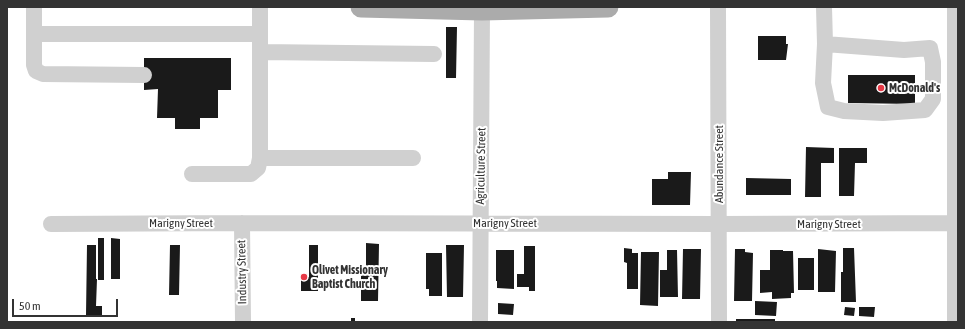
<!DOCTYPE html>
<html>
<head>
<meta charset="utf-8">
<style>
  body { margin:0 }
  #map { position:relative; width:965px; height:329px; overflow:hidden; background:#fff; font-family:"Asap Condensed",sans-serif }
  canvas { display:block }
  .frame { position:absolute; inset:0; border:8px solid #333; pointer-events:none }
  .scale { position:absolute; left:12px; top:299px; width:106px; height:18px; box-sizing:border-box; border:2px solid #333; border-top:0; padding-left:5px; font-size:12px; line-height:14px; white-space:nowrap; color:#333; -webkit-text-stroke:3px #fff; paint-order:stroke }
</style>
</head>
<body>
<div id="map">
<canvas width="965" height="329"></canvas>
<div class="frame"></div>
<div class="scale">50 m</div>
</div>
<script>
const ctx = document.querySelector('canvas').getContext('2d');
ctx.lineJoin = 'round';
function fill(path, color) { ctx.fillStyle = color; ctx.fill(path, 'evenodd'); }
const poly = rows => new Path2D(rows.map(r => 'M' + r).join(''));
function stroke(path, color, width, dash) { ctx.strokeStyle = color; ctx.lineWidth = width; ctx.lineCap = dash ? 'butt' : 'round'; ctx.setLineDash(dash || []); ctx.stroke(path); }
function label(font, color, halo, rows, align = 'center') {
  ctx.font = font + ' "Asap Condensed",sans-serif'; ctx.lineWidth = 4; ctx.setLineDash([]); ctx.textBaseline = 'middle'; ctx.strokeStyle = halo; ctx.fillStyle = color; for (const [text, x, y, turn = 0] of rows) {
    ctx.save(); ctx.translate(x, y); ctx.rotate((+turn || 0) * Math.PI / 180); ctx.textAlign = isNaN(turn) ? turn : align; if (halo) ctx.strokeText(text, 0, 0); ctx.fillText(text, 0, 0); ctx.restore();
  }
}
fill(poly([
  [446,27,457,27,456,78,446,78],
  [758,36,786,36,786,44,788,44,786,60,758,60],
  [144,58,231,58,231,90,218,90,218,118,200,118,200,129,175,129,175,118,157,118,158,89,144,90],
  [848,75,915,75,915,104,848,103],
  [806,147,834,148,834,163,821,163,821,197,805,197],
  [839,148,867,148,867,163,855,163,854,196,839,196],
  [668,172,691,172,690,205,652,205,652,179,668,179],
  [746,178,791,179,791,195,746,195],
  [98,238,104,238,104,280,98,280],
  [111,238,120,239,120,279,111,279],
  [366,243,379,244,378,301,361,301,361,270,366,270],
  [87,245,96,245,96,279,97,279,96,306,102,306,102,315,86,315],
  [170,245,180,245,179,295,169,295],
  [309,245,318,245,318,291,301,291,301,277,309,277],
  [446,245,464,245,463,297,447,297],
  [524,246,535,246,535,291,529,291,529,287,517,287,517,274,524,274],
  [624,248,632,249,632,253,638,253,638,289,627,289,627,263,624,262],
  [843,248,854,248,856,302,841,302,841,272,843,272],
  [683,249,701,249,700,299,682,299],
  [735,249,745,249,745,252,753,253,752,301,734,301],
  [818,249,836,251,835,292,818,292],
  [496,250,514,250,514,289,497,288,497,281,496,281],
  [667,250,677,250,678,297,660,297,660,270,667,270],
  [770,250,783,250,783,251,793,251,794,293,791,293,791,298,772,299,772,292,760,293,760,270,770,270],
  [641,252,659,252,658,306,640,305],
  [426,253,442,253,442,296,429,296,429,289,426,289],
  [798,258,814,258,814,290,798,290],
  [755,301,777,302,776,316,755,315],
  [498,303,514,304,513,315,498,314],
  [845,307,855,308,854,316,844,315],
  [859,307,875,307,874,317,859,316],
  [351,318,355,318,355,322,351,322],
  [736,319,775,319,775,322,736,322]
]), '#1a1a1a');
stroke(poly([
  [718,7,719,322],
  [824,7,825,44,823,83,828,107,844,111,883,113,925,110,933,99,933,62,930,48,904,50,825,44],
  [955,7,955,322],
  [34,34,34,7],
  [260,52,434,54],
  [144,75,43,74,36,71,34,65,34,34,260,34],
  [260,158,413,158],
  [192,174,251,174,258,168,260,158,260,7],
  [242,223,243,322],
  [51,224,242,223,719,224,958,223],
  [480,322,482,10]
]), '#d0d0d0', 16);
stroke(poly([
  [361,7,482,10,608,7]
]), '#ababab', 21);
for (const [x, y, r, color] of [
  [881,88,4,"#e63946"],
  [304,277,4,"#e63946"]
]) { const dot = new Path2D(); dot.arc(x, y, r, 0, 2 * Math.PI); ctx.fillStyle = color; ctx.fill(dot); stroke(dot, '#fff', 1.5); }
label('bold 12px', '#333', '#fff', [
  ["McDonald's",889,88],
  ["Olivet Missionary",312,270],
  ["Baptist Church",312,284]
], 'left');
label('12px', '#333', '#fff', [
  ["Abundance Street",719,164,-90],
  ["Agriculture Street",481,166,-89],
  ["Marigny Street",181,223],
  ["Marigny Street",505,223],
  ["Marigny Street",829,224],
  ["Industry Street",242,272,-91]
]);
</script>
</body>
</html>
